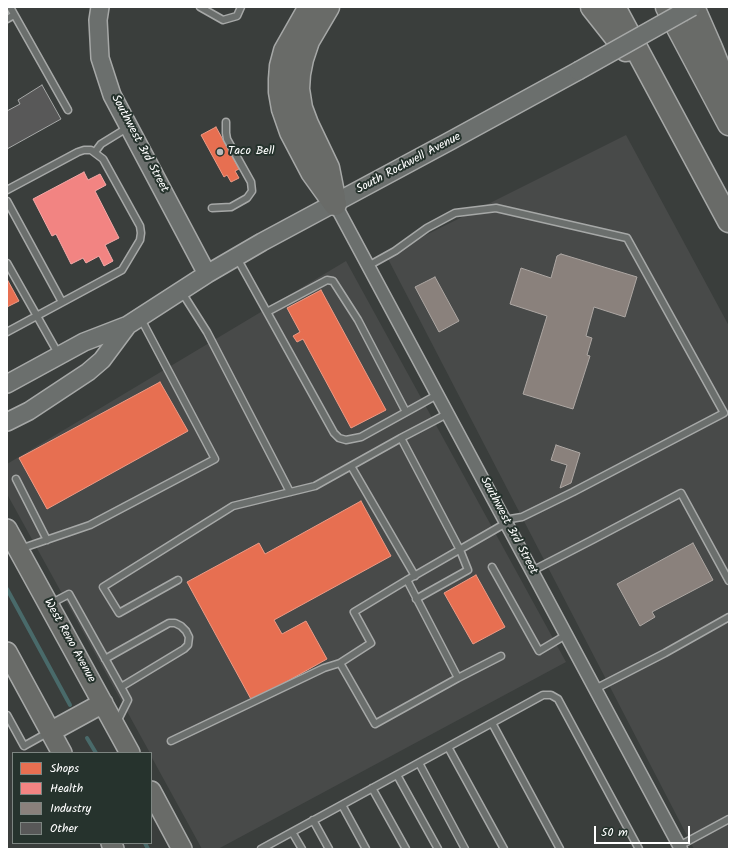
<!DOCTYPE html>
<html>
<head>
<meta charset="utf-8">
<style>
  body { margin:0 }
  #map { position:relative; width:736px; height:856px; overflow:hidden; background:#3a3e3c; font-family:Kalam,sans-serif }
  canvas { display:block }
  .frame { position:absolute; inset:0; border:8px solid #fff; pointer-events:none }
  .legend { position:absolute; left:12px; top:752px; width:140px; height:92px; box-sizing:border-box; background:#26332d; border:1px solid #7d8581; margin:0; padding:5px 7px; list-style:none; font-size:12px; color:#fff }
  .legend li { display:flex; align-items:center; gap:8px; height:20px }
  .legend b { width:20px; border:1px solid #7d8581 }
  .scale { position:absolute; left:594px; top:826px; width:96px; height:18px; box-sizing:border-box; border:2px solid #fff; border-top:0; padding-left:5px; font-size:12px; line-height:14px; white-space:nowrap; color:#fff; -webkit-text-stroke:3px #26332d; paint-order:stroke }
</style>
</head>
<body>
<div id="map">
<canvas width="736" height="856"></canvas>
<div class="frame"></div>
<ul class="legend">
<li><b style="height:11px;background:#e76f51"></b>Shops</li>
<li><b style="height:11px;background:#f28482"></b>Health</li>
<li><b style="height:11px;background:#8a817c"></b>Industry</li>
<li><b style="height:11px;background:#585858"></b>Other</li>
</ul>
<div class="scale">50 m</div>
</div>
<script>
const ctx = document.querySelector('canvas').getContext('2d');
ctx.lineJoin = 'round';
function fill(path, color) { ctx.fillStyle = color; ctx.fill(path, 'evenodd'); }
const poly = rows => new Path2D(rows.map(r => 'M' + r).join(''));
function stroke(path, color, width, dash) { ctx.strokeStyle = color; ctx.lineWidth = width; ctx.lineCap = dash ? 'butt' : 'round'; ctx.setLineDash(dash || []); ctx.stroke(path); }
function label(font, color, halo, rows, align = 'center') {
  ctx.font = font + ' Kalam,sans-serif'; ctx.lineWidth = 4; ctx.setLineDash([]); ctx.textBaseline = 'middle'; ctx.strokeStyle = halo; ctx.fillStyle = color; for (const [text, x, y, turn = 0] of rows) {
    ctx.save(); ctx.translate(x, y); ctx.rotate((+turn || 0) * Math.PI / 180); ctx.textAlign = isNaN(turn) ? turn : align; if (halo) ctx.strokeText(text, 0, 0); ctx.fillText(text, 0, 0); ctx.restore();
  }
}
fill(poly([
  [626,135,729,326,729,849,694,849,386,255],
  [346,261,566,662,218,849,202,849,151,756,151,753,150,753,7,494,7,464]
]), '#484a49');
const shops = poly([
  [216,127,239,169,235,171,239,178,231,182,227,175,224,177,201,135,216,127],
  [7,279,19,301,7,307,7,279],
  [321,290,386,410,351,428,303,339,297,342,293,336,300,332,287,308,321,290],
  [160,382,188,431,47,509,19,458,160,382],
  [361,501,391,556,274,620,282,634,306,621,327,659,252,701,187,582,259,543,265,554,361,501],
  [476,575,505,627,473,644,444,593,476,575]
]);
fill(shops, '#e76f51');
stroke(shops, '#ee9a85', 1);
const health = poly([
  [84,172,88,180,100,174,106,185,95,191,119,238,105,245,113,261,104,266,99,256,86,263,83,258,71,264,56,234,52,236,33,199,84,172]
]);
fill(health, '#f28482');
stroke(health, '#f6a9a8', 1);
const industry = poly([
  [561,254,637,277,625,317,594,307,586,336,592,338,587,355,590,356,573,409,523,394,547,316,510,304,521,268,551,278,557,256,561,254],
  [435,277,459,321,439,332,415,287,435,277],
  [556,445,580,453,571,483,560,488,567,465,551,460,556,445],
  [693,543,713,580,652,612,655,617,640,626,617,584,693,543]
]);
fill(industry, '#8a817c');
stroke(industry, '#ada7a3', 1);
stroke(poly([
  [7,589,70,705],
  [87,738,96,753],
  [145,843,148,849]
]), '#496a6a', 4);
const building = poly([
  [42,85,61,119,7,149,7,111,20,104,18,100,42,85]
]);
fill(building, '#585858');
stroke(building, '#a6a8a7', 1);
const lane = poly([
  [10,7,68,110],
  [200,7,223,20,237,16,241,7],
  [7,19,14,15],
  [95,152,101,144,127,128],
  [7,190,78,152,84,150,91,150,103,159,140,226,141,233,140,240,122,270,7,332],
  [7,201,62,302],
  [212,208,231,207,247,198,252,191,251,182,227,139,226,133,226,122],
  [237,258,334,433,339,438,346,440,361,437,437,395],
  [7,263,59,355],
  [368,266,395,251,427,228,455,213,496,208,627,238,724,413,573,492,522,517,504,520],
  [181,291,207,332,290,492],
  [267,312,327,280,333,281,358,320,406,412],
  [401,438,447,414],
  [351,466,415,576],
  [16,479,47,540],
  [20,549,90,525,215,459,141,319],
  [492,567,539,651,566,635],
  [532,571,594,539,681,493,729,581],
  [178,580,119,613,103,587,233,506,315,486,401,438,460,550,468,570,416,599],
  [407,580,458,678,375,724,340,663,371,643,354,612,407,580,506,523],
  [50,604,69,594,121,687,128,700,117,722],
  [105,659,169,623,175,623,181,626,186,631,189,637,188,645,184,649,121,687],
  [458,678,501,656],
  [595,689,665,653,729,617],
  [7,715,24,746,49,732],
  [492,723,560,849],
  [171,741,324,668,340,663],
  [448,747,504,849],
  [419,763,465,849],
  [397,775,438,849],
  [372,788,406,849],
  [342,805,366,849],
  [313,820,329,849],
  [292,832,302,849],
  [679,846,729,819],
  [261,849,543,695,551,695,558,699,639,849]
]);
const street = poly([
  [335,204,681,849]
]);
const secondary = poly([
  [100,7,98,20,100,58,112,95,207,274],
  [7,384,84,342,128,325,207,274,262,242,450,141,578,71],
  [7,422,29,411,88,372,102,360,128,325]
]);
const primary = poly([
  [7,529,130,753],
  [7,652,62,753],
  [50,732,103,703],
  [151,791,182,849],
  [111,843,114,849]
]);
const highway = poly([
  [310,7,285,51,281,66,280,79,280,92,283,109,291,132,312,172,335,204],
  [328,7,308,41,302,59,299,74,298,89,301,108,307,124,328,168,334,198],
  [592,7,626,50],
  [614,7,729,221],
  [667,7,729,124],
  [693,7,711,48,729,93]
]);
stroke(lane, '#a6a8a7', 9);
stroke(street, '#a6a8a7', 15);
stroke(secondary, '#a6a8a7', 20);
stroke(primary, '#a6a8a7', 22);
stroke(highway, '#a6a8a7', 25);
stroke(lane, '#6b6f6d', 6);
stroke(street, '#6b6f6d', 12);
stroke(secondary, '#6b6f6d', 17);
stroke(primary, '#696b68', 19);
stroke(highway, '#696b68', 22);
const secondaryBridge = poly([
  [578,71,692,7]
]);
stroke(secondaryBridge, '#a6a8a7', 20, []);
stroke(secondaryBridge, '#6b6f6d', 17);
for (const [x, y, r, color] of [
  [220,152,4,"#babbbb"]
]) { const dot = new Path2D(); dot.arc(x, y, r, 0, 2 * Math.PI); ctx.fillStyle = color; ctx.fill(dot); stroke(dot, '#26332d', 1.5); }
label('12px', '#fff', '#26332d', [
  ["Southwest 3rd Street",139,144,62],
  ["South Rockwell Avenue",409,164,-28],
  ["Southwest 3rd Street",508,526,62],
  ["West Reno Avenue",69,641,61]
]);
label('12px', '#fff', '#26332d', [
  ["Taco Bell",228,152]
], 'left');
</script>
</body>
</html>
